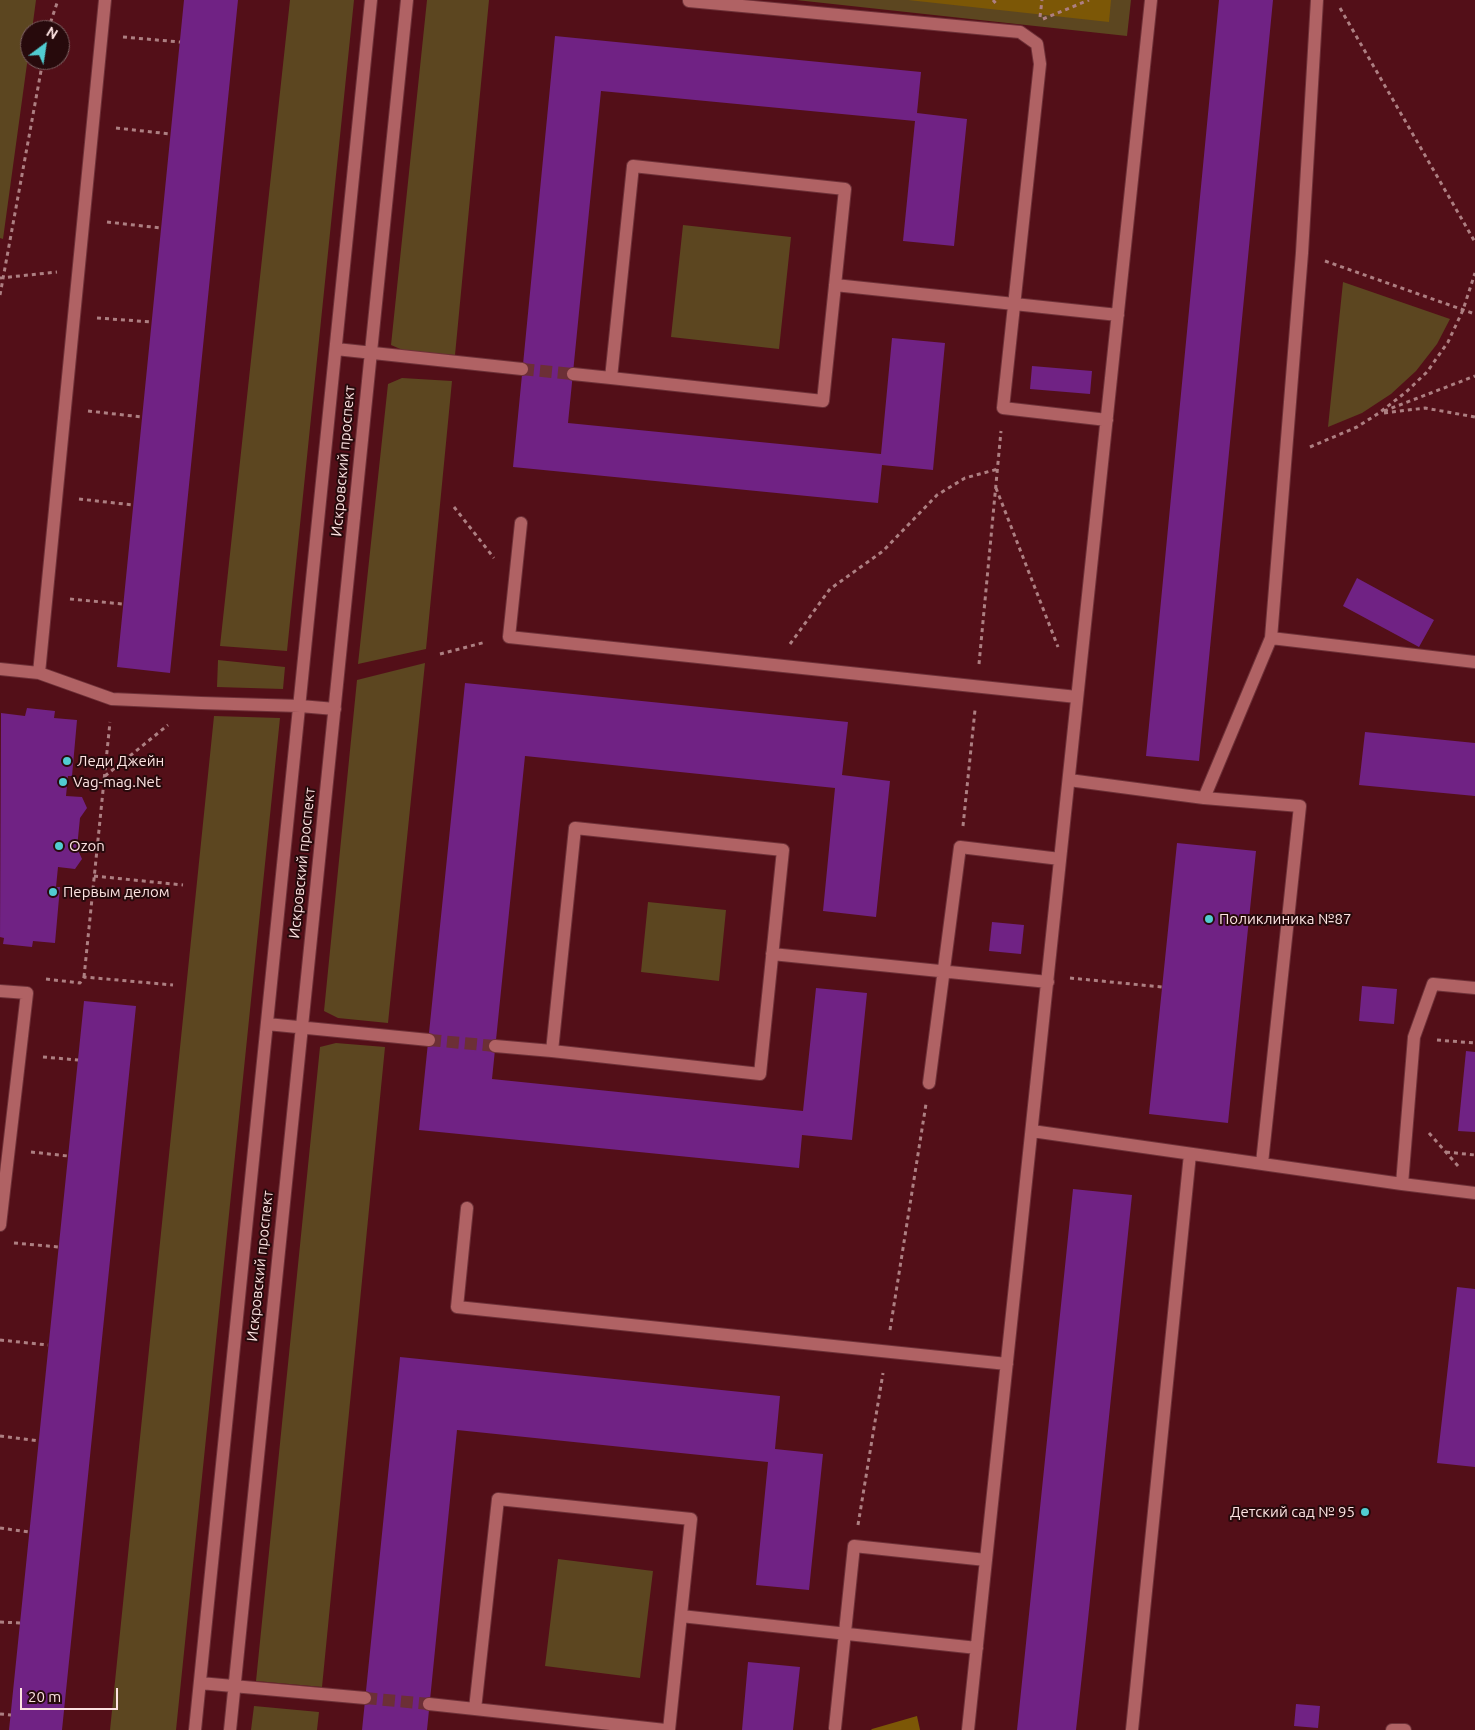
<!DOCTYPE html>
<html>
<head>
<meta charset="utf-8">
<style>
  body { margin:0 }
  #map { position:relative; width:1475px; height:1730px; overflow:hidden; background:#530f18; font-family:Ubuntu,sans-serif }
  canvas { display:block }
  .north { position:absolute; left:20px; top:20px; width:50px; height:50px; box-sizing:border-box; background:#270a0c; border:1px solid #7d6162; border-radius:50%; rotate:31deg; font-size:14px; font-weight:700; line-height:20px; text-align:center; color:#fde3e2 }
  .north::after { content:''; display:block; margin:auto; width:18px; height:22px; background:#51ccd1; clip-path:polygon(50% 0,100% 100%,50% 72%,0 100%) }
  .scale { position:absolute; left:20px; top:1688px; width:98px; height:22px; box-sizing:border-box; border:2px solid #fde3e2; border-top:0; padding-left:6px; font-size:15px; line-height:18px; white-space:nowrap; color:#fde3e2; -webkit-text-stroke:4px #270a0c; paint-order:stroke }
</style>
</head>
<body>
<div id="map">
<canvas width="1475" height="1730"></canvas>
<div class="north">N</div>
<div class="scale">20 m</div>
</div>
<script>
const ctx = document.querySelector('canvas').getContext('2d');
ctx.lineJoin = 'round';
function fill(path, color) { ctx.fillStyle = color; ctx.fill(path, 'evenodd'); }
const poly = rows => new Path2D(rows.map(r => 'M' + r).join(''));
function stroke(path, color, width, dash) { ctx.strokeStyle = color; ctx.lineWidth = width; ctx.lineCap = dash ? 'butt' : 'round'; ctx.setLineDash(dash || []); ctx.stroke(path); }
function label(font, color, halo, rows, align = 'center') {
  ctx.font = font + ' Ubuntu,sans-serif'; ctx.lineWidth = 4; ctx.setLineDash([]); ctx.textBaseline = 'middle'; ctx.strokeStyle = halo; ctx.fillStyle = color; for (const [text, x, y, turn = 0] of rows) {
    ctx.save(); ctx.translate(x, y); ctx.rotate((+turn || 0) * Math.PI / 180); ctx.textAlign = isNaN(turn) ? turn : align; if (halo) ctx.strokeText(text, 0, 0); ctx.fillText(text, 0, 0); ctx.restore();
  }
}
fill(poly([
  [0,0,36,0,32,30,30,30,30,42,3,239,0,238],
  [290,0,354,0,287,651,220,646],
  [427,0,489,0,455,355,405,351,391,345],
  [796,0,1131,0,1127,36],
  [683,225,791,237,779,349,671,337],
  [1343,282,1450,319,1437,344,1416,371,1391,394,1362,413,1328,427],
  [402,378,452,381,426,649,358,664,388,384],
  [218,660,285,667,283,689,217,687],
  [425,663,388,1023,338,1018,324,1011,357,680],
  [214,716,280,718,176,1730,110,1730],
  [648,902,726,910,719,981,641,972],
  [336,1043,385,1047,322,1687,256,1681,320,1047],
  [558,1559,653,1571,640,1678,545,1666],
  [254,1706,319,1712,317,1730,251,1730]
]), '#5c4620');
fill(poly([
  [908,0,1111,0,1109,22],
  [917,1716,920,1730,871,1730,872,1729]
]), '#7c5706');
fill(poly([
  [184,0,238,0,170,673,117,667],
  [1219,0,1273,0,1199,761,1146,756],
  [555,36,921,72,917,113,967,119,954,246,903,241,915,121,601,91,568,423,881,454,892,338,945,343,933,470,882,465,878,503,513,467],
  [1032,366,1092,371,1090,394,1030,389],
  [1357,578,1434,620,1419,647,1343,606],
  [465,683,848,722,842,775,890,781,876,917,823,911,835,788,525,756,492,1079,803,1111,816,988,867,993,852,1140,802,1135,799,1168,419,1130],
  [27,708,55,711,54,718,77,720,72,776,68,776,66,796,82,797,87,808,80,818,77,848,82,859,75,869,58,867,56,887,60,887,55,943,33,941,32,947,3,944,4,938,0,937,1,713,25,716],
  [1365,732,1475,743,1475,796,1359,785],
  [1177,843,1256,851,1228,1123,1149,1114],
  [992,922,1024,925,1021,954,989,951],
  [1362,986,1397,989,1394,1024,1359,1021],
  [84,1001,136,1006,62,1730,9,1730],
  [1466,1051,1475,1052,1475,1132,1458,1131],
  [1073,1189,1132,1195,1087,1629,1076,1730,1017,1730],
  [1457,1287,1475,1289,1475,1467,1437,1463],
  [400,1357,780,1396,775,1449,823,1454,809,1590,756,1585,768,1462,457,1430,427,1730,362,1730],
  [748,1662,800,1667,793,1730,742,1730],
  [1296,1704,1320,1706,1318,1728,1294,1726]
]), '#702284');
stroke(poly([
  [522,369,573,374],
  [429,1040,495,1046],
  [365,1698,429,1704]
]), '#6c2f36', 12, [12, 6]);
const minor = poly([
  [689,1,1020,32,1037,44,1040,64,1003,408,1107,420],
  [633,166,845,189,823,401,611,378,633,166],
  [835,285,1118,315],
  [336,349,522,369],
  [573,374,611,378],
  [521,523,509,637,1077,697],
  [1271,638,1475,662],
  [0,669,39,673,112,699,201,703,300,706,335,709],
  [39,673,105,0],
  [1069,780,1204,798,1300,806,1262,1163],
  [1204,798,1271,638,1302,253,1317,0],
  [575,828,783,850,760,1074,552,1051,575,828],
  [772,954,1048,982],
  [0,991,27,993,0,1225],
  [267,1024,429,1040],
  [495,1046,552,1051],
  [929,1083,960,847,1060,859],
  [1032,1131,1402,1184,1475,1193],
  [1402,1184,1414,1037,1433,984,1475,988],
  [467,1208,457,1307,1007,1364],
  [681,1616,977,1648],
  [200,1683,365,1698],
  [429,1704,475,1709],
  [835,1728,854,1546,986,1560],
  [195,1730,371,0],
  [230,1730,407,0],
  [665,1730,475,1709,498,1499,691,1519,669,1730],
  [968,1730,1151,0],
  [1132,1730,1190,1154],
  [1392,1730,1405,1730]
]);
stroke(minor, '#6e3138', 14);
stroke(poly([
  [993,0,998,6],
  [1340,8,1475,242],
  [1040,17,1042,0],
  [1043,19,1089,0],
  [48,30,58,0],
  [123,37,180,42],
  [116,128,170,134],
  [107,222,161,228],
  [1325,261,1475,314],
  [0,278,57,272],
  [0,295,43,60],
  [97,318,152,322],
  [88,411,142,417],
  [1384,411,1475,376],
  [1384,413,1425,408,1475,417],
  [1310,447,1357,427,1379,413,1406,392,1427,372,1448,342,1463,310,1475,273],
  [996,488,1058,647],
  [79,499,133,505],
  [454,507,494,558],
  [70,599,123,604],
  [790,644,830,589,883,551,937,495,965,478,998,469],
  [440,654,486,642],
  [979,664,1001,431],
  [105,776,168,725],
  [963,826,975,710],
  [94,876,183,885],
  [84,977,110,722],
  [1070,978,1162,987],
  [46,979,80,983,84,977,173,985],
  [1437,1040,1475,1043],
  [43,1057,78,1060],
  [1429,1133,1458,1166],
  [31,1152,68,1156],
  [1446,1152,1475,1155],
  [14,1243,59,1247],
  [890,1330,926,1104],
  [0,1340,48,1345],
  [0,1436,39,1441],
  [858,1525,883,1373],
  [0,1528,29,1532],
  [0,1622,20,1623],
  [0,1714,11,1715]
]), '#ad7f82', 3, [4, 4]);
stroke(minor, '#b06264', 12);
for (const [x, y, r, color] of [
  [67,761,5,"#51ccd1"],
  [63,782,5,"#51ccd1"],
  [59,846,5,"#51ccd1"],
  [53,892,5,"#51ccd1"],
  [1209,919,5,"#51ccd1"],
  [1365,1512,5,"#51ccd1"]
]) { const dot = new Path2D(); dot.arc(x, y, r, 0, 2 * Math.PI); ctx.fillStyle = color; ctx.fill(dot); stroke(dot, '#270a0c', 2); }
label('15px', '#fde3e2', '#270a0c', [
  ["Искровский проспект",343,461,-85],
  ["Искровский проспект",302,863,-84],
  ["Искровский проспект",260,1266,-84]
]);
label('15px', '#fde3e2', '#270a0c', [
  ["Леди Джейн",77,761],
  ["Vag-mag.Net",73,782],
  ["Ozon",69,846],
  ["Первым делом",63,892],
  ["Поликлиника №87",1219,919],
  ["Детский сад № 95",1355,1512,"right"]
], 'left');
</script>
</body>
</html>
